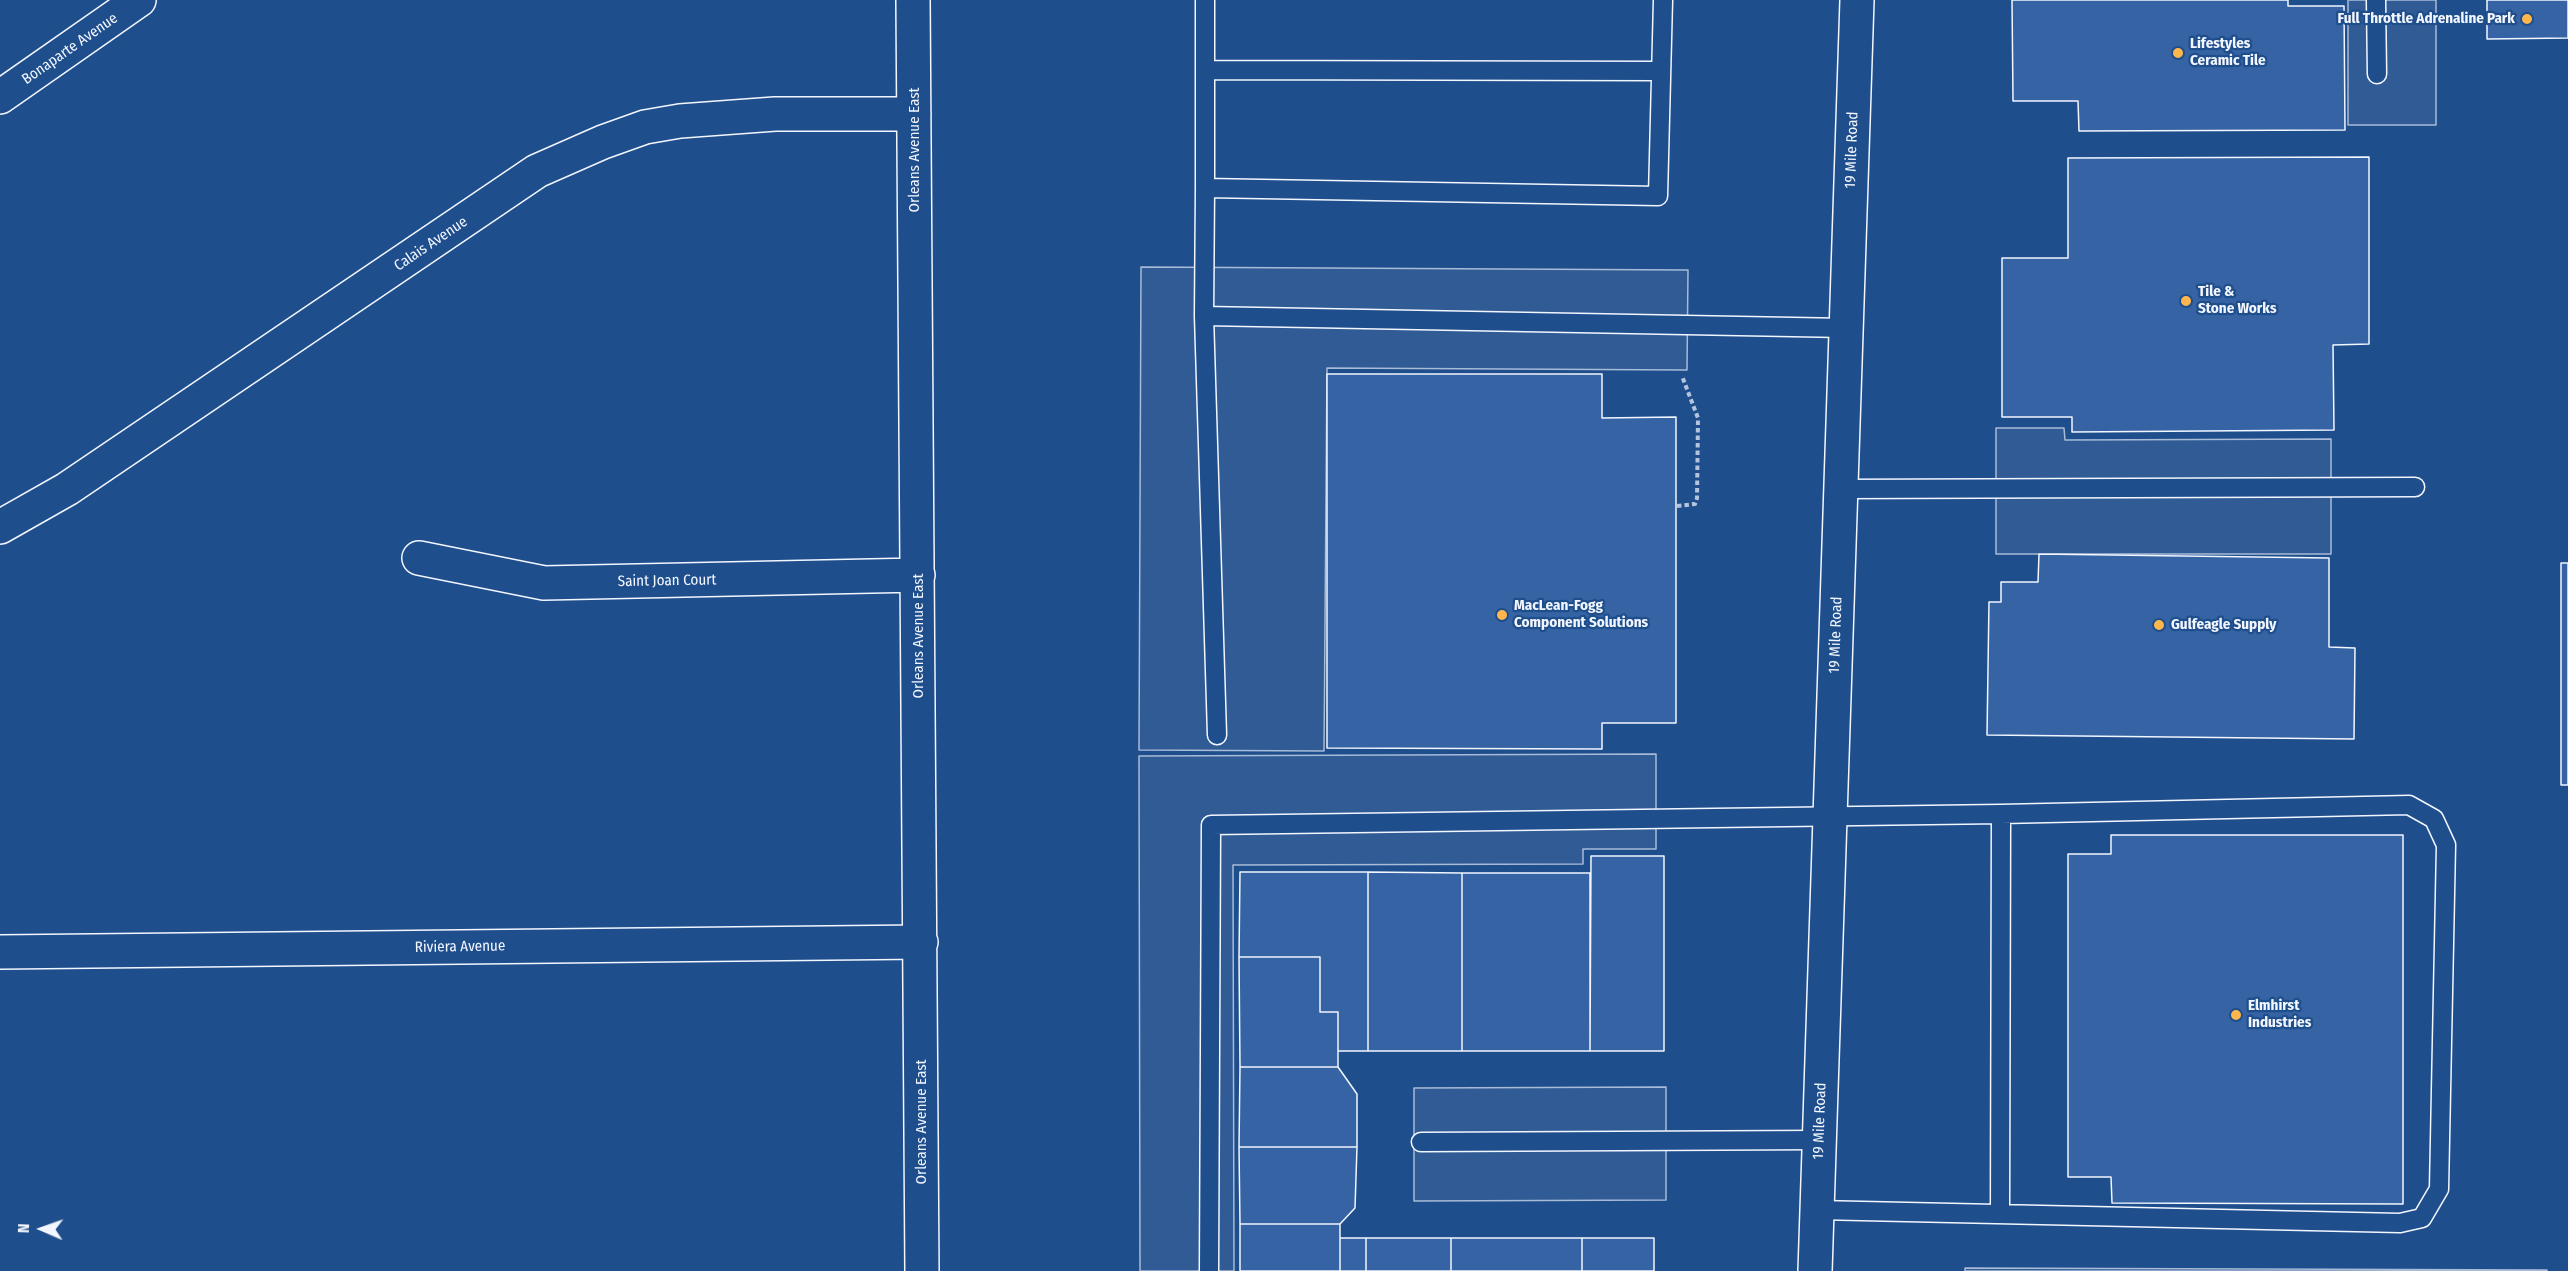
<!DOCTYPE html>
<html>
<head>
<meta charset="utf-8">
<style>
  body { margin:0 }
  #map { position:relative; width:2568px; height:1271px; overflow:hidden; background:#1f4e8c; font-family:"Fira Sans Condensed",sans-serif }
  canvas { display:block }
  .north { position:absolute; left:12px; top:1199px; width:60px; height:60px; -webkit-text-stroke:4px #1f4e8c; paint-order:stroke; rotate:272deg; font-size:16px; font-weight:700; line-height:24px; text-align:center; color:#f2f6ff }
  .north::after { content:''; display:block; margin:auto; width:21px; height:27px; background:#f2f6ff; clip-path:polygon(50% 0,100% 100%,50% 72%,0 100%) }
</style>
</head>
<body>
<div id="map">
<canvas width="2568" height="1271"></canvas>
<div class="north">N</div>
</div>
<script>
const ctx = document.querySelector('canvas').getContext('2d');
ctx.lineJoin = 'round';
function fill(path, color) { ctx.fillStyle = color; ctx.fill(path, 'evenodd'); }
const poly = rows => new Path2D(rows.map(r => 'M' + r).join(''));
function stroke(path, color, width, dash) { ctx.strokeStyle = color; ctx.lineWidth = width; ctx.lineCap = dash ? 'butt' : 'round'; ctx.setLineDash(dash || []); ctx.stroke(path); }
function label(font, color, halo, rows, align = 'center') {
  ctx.font = font + ' "Fira Sans Condensed",sans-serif'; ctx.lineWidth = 4.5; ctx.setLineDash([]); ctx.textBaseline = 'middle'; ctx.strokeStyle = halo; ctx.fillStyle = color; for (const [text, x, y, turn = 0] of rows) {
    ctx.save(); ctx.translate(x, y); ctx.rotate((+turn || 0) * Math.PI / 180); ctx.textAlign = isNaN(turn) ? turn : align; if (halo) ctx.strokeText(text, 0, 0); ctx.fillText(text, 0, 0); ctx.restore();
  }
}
const built = poly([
  [2348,0,2436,0,2436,125,2348,125,2348,0],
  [1141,267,1688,270,1687,370,1327,368,1324,751,1139,750,1141,267],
  [1996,428,2064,428,2065,440,2331,439,2331,554,1996,554,1996,428],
  [1656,754,1656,849,1583,849,1583,864,1233,865,1234,1271,1140,1271,1139,756,1656,754],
  [1666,1087,1666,1200,1414,1201,1414,1088,1666,1087],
  [1965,1268,2547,1270,2547,1271,1965,1271,1965,1268]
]);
fill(built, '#305b95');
stroke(built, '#a8bbd7', 1.5);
const building = poly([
  [2012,0,2288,0,2288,6,2344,6,2345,130,2079,131,2078,101,2013,101,2012,0],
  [2487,0,2568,0,2568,38,2487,39,2487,0],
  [2369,157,2369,344,2333,345,2334,430,2072,432,2072,417,2002,417,2002,258,2068,258,2068,158,2369,157],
  [1327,374,1602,374,1602,418,1676,417,1676,723,1602,723,1602,749,1327,748,1327,374],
  [2039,554,2329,558,2329,647,2355,648,2354,739,1987,735,1989,602,2001,602,2001,582,2038,582,2039,554],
  [2561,563,2568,563,2568,785,2561,785,2561,563],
  [2111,835,2403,835,2403,1204,2112,1203,2111,1177,2068,1177,2068,854,2111,854,2111,835],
  [1591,856,1664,856,1664,1051,1590,1051,1591,856],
  [1240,872,1368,872,1368,1051,1338,1051,1338,1012,1320,1012,1320,957,1239,957,1240,872],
  [1368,872,1462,873,1462,1051,1368,1051,1368,872],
  [1462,873,1590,873,1590,1051,1462,1051,1462,873],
  [1239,957,1320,957,1320,1012,1338,1012,1338,1067,1240,1067,1239,957],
  [1240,1067,1338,1067,1357,1094,1357,1147,1239,1147,1240,1067],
  [1239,1147,1357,1147,1355,1208,1340,1224,1240,1224,1239,1147],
  [1240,1224,1340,1224,1340,1271,1240,1271,1240,1224],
  [1340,1238,1366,1238,1366,1271,1340,1271,1340,1238],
  [1366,1238,1451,1238,1451,1271,1366,1271,1366,1238],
  [1451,1238,1582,1238,1582,1271,1451,1271,1451,1238],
  [1582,1238,1654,1238,1654,1271,1582,1271,1582,1238]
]);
fill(building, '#3563a3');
stroke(building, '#f2f6ff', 1.5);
const lane = poly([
  [1205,0,1205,188,1658,196,1663,0],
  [2376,0,2377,74],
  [1205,70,1661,71],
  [1205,188,1204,316,1846,328],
  [1204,316,1217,735],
  [1841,489,2415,487],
  [1421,1142,1819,1140],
  [2000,1214,2001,814],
  [1209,1271,1211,825,2001,814,2409,805,2434,819,2446,845,2439,1189,2422,1218,2400,1223,1817,1210]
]);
const street = poly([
  [913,0,922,1271],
  [0,97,139,0],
  [0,527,67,489,537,171,603,142,645,127,680,121,775,114,914,114],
  [419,558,544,583,918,575],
  [0,952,921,942]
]);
const secondary = poly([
  [1815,1271,1857,0]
]);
stroke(lane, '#f2f6ff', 21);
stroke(street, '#f2f6ff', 36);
stroke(secondary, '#f2f6ff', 36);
stroke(poly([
  [1677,506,1695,504,1697,498,1698,418,1682,376]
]), '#b3c4dc', 4, [4.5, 3]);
stroke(lane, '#1f4e8c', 18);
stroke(street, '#1f4e8c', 33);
stroke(secondary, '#1f4e8c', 33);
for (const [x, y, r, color] of [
  [2527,19,6,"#ffb74d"],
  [2178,53,6,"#ffb74d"],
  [2186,301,6,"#ffb74d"],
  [1502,615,6,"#ffb74d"],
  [2159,625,6,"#ffb74d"],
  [2236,1015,6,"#ffb74d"]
]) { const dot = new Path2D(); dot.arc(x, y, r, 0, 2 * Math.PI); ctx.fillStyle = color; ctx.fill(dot); stroke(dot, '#1f4e8c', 2); }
label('bold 15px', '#f2f6ff', '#1f4e8c', [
  ["Full Throttle Adrenaline Park",2515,19,"right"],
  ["Lifestyles",2190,44],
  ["Ceramic Tile",2190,61],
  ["Tile &",2198,292],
  ["Stone Works",2198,309],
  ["MacLean-Fogg",1514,606],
  ["Component Solutions",1514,623],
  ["Gulfeagle Supply",2171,625],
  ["Elmhirst",2248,1006],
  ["Industries",2248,1023]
], 'left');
label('15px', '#f2f6ff', '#1f4e8c', [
  ["Bonaparte Avenue",70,49,-35],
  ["Orleans Avenue East",915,150,-90],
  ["19 Mile Road",1852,150,-88],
  ["Calais Avenue",431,244,-34],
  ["Saint Joan Court",667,581,-1],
  ["19 Mile Road",1836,635,-88],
  ["Orleans Avenue East",919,636,-90],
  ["Riviera Avenue",460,947,-1],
  ["19 Mile Road",1820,1121,-88],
  ["Orleans Avenue East",922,1122,-90]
]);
</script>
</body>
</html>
